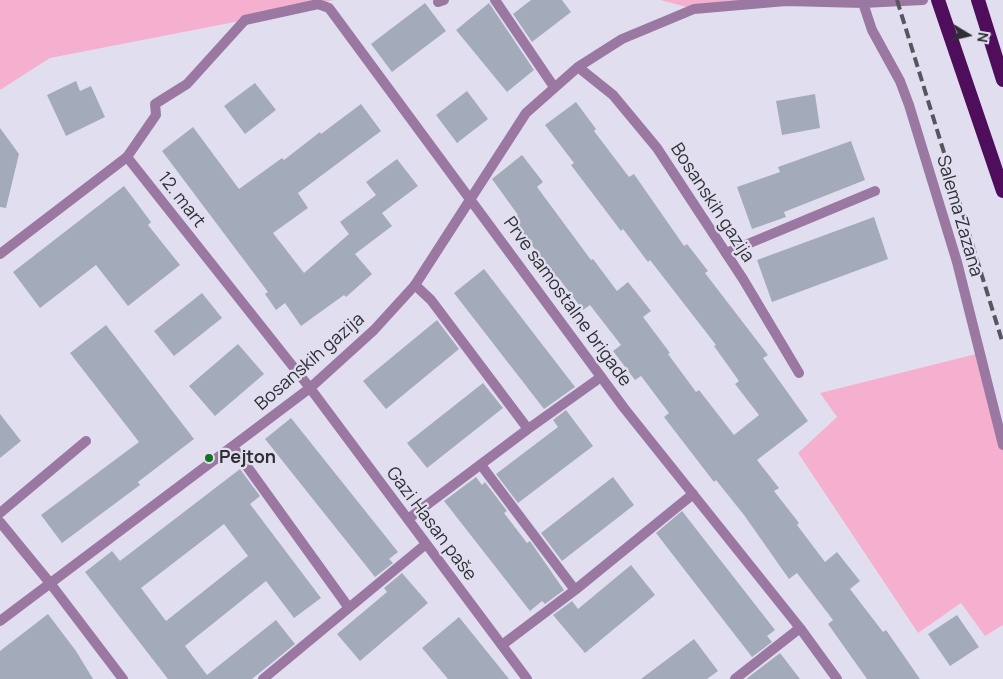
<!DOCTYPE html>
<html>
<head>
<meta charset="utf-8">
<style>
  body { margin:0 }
  #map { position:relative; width:1003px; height:679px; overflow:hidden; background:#e1dfef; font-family:Manrope,sans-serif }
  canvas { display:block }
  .north { position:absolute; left:943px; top:10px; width:50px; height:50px; -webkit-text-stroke:4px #e1dfef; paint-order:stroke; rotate:99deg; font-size:14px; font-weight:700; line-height:20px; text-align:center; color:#302f36 }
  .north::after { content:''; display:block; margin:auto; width:18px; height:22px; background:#302f36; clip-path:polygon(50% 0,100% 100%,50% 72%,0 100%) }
</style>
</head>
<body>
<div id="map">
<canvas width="1003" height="679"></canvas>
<div class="north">N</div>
</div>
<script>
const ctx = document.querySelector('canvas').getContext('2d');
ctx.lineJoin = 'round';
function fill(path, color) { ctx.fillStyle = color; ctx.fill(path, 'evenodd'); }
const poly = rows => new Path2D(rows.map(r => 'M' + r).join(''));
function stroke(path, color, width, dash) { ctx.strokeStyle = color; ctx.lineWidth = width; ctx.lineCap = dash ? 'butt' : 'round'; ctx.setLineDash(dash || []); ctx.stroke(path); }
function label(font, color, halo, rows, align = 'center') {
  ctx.font = font + ' Manrope,sans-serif'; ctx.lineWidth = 4.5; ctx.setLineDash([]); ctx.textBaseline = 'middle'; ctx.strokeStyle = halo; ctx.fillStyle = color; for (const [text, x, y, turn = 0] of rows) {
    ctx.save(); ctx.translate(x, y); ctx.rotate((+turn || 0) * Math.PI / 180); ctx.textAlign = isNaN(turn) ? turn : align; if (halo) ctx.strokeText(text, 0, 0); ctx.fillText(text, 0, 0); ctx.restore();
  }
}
fill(poly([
  [0,0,334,0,245,20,50,58,0,90],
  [660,0,862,0,694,9],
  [980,353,1003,445,1003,625,985,636,961,603,918,633,798,453,837,417,820,393]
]), '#f5b0cf');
fill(poly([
  [531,0,562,0,571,12,532,42,513,14],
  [425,3,446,31,392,72,371,44],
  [489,3,534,70,507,92,456,30],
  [76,81,80,91,91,86,105,117,66,136,47,95],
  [255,83,276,110,245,134,224,106],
  [467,91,488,119,457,143,436,115],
  [815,94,820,128,782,135,776,101],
  [576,102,596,129,594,131,629,177,634,174,684,246,687,244,708,271,705,273,768,355,763,358,808,421,757,460,779,488,774,491,799,523,797,525,825,562,837,552,860,581,850,589,883,632,886,630,920,679,867,679,828,624,833,620,797,573,789,579,744,515,716,480,714,482,664,417,669,413,641,376,635,380,613,351,621,345,590,305,583,310,557,276,555,277,513,219,518,215,492,179,522,155,543,182,537,187,591,260,593,259,617,291,628,282,651,311,643,317,670,353,668,354,696,392,699,390,734,435,759,415,735,384,739,381,714,346,716,345,650,260,648,262,623,229,621,231,571,165,574,163,545,125],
  [361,104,381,131,298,193,308,208,273,233,304,273,349,234,340,222,376,195,366,182,397,159,418,186,382,213,392,226,355,254,372,274,346,297,344,295,301,326,285,303,276,310,265,294,268,292,162,151,193,127,239,189,282,158,284,160,320,132,321,134],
  [0,128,19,154,6,208,0,207],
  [851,141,865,180,784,212,786,217,752,229,737,187,780,172,778,167],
  [124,186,151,222,148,225,180,265,128,306,96,265,40,308,13,272],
  [874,217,888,259,772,302,757,260],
  [484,269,575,387,544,409,454,293],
  [202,293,222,318,174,356,154,331],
  [437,320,459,349,386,409,363,381],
  [106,325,194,439,138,482,140,485,62,543,41,515,139,442,70,353],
  [238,344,264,374,215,416,189,386],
  [483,383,503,408,427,468,407,443],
  [566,410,593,446,518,503,496,474,558,427,553,420],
  [0,414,21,441,0,458],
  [291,418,398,552,389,559,393,563,375,577,265,439],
  [240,469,260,496,250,504,321,598,294,618,266,581,185,646,207,675,276,620,295,644,252,679,168,679,85,572,112,551,120,561],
  [224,524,248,556,166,621,141,588],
  [476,477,482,485,485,482,507,511,504,513,527,543,530,541,564,590,545,604,542,601,530,611,444,501],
  [613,477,634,505,562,561,541,533],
  [682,511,775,630,767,636,772,642,752,657,656,533],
  [631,565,655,595,585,653,553,615,572,601,578,609],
  [402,573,428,603,360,661,337,634,387,592,384,588],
  [48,614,76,651,93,679,0,679,0,651],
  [957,615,979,647,950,666,928,634],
  [459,617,509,679,448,679,422,648],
  [694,639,718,671,707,679,641,679],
  [780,653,800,679,746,679]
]), '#a3abba');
stroke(poly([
  [726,253,875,191],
  [0,254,127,157,310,388],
  [415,285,431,300,528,429],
  [481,465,575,590],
  [0,513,86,441],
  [408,519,528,429,601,377],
  [0,522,50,583],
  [502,645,575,590,693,494]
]), '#9b78a2', 10);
stroke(poly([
  [127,157,156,115,155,104,187,84,245,20]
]), '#9b78a2', 10);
stroke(poly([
  [495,0,554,87],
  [438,2,444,0],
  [863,3,872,30,900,81,909,105,957,262,1003,445],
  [245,20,318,4,329,8,624,408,800,628,837,679],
  [578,67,613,95,657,148,743,279,799,373],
  [310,388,527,679],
  [233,447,349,608],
  [50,583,123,679],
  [0,621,310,388,374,330,415,285,526,113,578,67,622,39,694,9,786,1,863,3,923,0],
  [263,679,426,544],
  [735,679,800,628]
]), '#9b78a2', 10);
stroke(poly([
  [938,0,1003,191],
  [978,0,1003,80]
]), '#4e0e5b', 14);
stroke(poly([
  [897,0,1003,344]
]), '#57565f', 4, [10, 5]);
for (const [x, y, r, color] of [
  [209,458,5,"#107323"]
]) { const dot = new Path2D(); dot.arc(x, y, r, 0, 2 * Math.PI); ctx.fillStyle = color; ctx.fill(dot); stroke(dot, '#e1dfef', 2); }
label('18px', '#302f36', '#e1dfef', [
  ["12. mart",181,200,52],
  ["Bosanskih gazija",712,203,57],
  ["Salema Zazana",959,216,74],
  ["Prve samostalne brigade",567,302,54],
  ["Bosanskih gazija",310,362,-41],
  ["Gazi Hasan paše",431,524,53]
]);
label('bold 18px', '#302f36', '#e1dfef', [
  ["Pejton",219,458]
], 'left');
</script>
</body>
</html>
